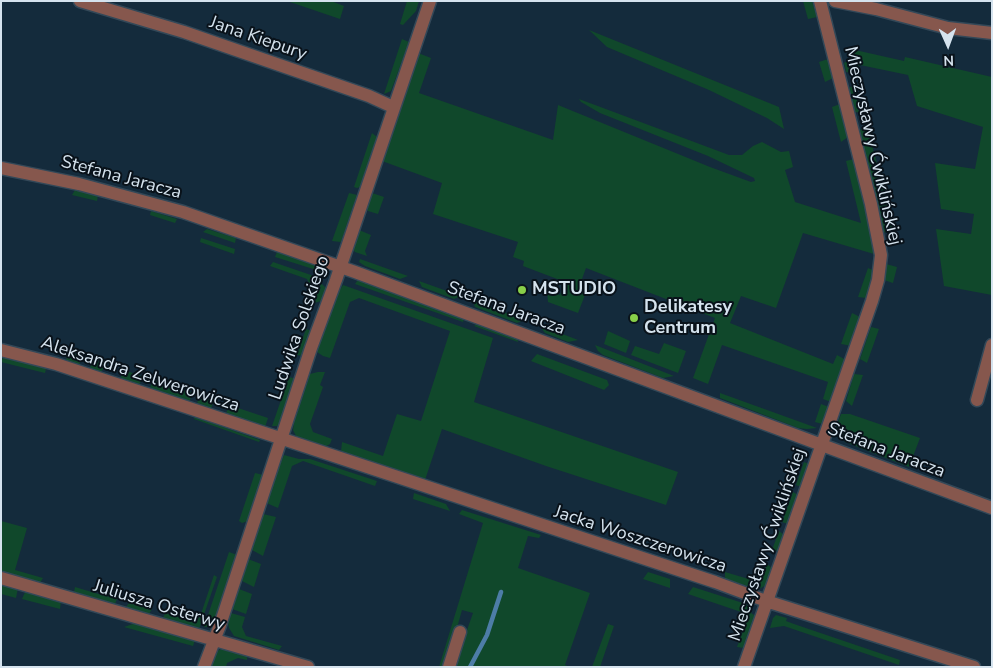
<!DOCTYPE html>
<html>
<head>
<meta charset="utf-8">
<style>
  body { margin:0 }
  #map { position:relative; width:993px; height:668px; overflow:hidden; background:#142b3c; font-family:"Nunito Sans",sans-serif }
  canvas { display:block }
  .frame { position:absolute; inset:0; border:2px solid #d5e3ee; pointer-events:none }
  .north { position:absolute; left:923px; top:20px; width:50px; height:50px; -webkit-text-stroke:4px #09121a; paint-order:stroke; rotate:178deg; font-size:14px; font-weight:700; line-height:20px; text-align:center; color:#d5e3ee }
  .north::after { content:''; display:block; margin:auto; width:18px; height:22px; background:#d5e3ee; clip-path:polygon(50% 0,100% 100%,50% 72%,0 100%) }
</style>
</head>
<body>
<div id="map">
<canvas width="993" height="668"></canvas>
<div class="frame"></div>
<div class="north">N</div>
</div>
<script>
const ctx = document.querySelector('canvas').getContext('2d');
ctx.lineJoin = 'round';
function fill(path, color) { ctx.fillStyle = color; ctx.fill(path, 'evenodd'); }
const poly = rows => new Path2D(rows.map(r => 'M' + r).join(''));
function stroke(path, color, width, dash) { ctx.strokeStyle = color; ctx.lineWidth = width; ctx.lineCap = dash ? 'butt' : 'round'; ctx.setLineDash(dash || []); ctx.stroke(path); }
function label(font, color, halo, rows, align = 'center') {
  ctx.font = font + ' "Nunito Sans",sans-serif'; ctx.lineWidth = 4; ctx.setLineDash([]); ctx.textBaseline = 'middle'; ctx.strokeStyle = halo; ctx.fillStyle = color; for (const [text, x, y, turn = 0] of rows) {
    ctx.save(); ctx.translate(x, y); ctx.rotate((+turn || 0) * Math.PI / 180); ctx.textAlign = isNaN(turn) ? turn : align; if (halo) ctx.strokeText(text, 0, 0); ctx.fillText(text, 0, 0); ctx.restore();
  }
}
fill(poly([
  [287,1,331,1,344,6,340,19],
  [407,1,419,1,416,11,403,25,400,24],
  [803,1,812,1,817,17,808,19],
  [589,30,779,107,784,129,767,118,709,90,607,47],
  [402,39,409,42,391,91,384,94],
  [855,50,904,61,905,57,992,77,992,295,944,286,936,229,971,234,974,214,941,209,935,163,975,169,983,127,917,106,908,75,860,65,852,73,846,72,844,63,847,61,853,60],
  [418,53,431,58,419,93,553,140,558,105,710,167,751,182,755,181,754,178,708,156,600,113,581,102,579,99,729,155,742,155,753,146,762,142,781,152,789,151,793,167,785,170,795,202,861,223,846,161,854,159,863,195,874,254,803,233,776,308,741,296,730,323,833,364,837,355,846,360,831,402,823,399,828,382,722,345,708,384,693,378,715,318,586,268,582,279,590,282,578,313,548,302,547,290,560,295,565,282,523,266,524,261,513,257,518,242,433,214,442,183,382,161],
  [828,59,833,78,825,82,819,62],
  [855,85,863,113,855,112,848,88],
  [840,104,848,137,841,142,832,107],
  [867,128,896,230,896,235,884,232,859,130],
  [372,133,377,137,360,187,357,188,354,187],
  [75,190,98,195,97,201,72,195],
  [349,193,357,195,341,242,332,241],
  [372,193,384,197,378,214,368,211,367,209],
  [151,211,177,219,175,223,150,215],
  [207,229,236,238,235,243,203,232],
  [359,230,371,235,365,251,367,256,355,252,353,249],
  [201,238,235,249,234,254,200,242],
  [277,252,317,265,326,273,275,257],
  [360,259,408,276,400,279,365,266,359,262],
  [273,262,311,275,317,280,312,289,307,279,270,266],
  [886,264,897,267,893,283,884,280],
  [868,268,875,271,866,298,858,297],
  [358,280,464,319,463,322,355,284],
  [419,281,461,296,454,299,422,287],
  [321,283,326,288,321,301,314,303],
  [343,285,493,338,474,402,678,472,666,505,546,466,442,429,425,480,341,452,342,442,383,456,397,414,421,421,450,331,359,298,350,302,330,358,323,356,317,352,336,296],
  [472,300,524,320,517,323,475,307],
  [852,313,860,317,852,346,841,344],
  [477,324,517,338,518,342,474,326],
  [539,325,578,340,568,342,545,333],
  [871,327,879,329,867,363,860,359],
  [306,329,312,331,303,356,297,355],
  [608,331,630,341,626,353,604,344],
  [664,343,686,351,678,373,631,355,635,346,659,354],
  [595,345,674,376,663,378,603,355,598,351],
  [69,352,83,356,79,365,66,360],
  [537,354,607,380,609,385,604,390,531,361],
  [4,355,43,365,46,369,45,373,1,362],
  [92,359,106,364,101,372,90,369],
  [121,369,144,377,138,386,121,379],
  [318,372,325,372,320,385,323,387,310,424,313,432,332,439,330,444,325,447,296,436,293,430,294,423,310,374],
  [854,374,863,375,852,406,846,401],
  [289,377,297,379,282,420,277,426,272,426],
  [152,379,193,393,189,402,150,389],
  [720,393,817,428,807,429,798,428,720,398],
  [199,395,214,400,211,409,197,404],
  [821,404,829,407,822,424,815,422],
  [229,405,268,418,265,427,226,414],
  [841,414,850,414,920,438,909,467,845,442,836,429],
  [195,417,260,440,259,442,194,419],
  [284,455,299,459,310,459,377,481,375,486,303,461,292,466,278,508,271,505,265,502,266,497],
  [804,462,809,464,801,487,796,485],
  [255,473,263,475,248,521,242,523,239,521],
  [793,492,798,495,788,524,782,522],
  [414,493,446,504,450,511,413,499],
  [462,510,541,535,539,538,528,536,518,568,590,593,565,665,570,667,454,667,473,613,462,610,446,667,439,667,483,523,459,514],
  [263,514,276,517,263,556,252,550],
  [1,521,27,528,15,570,43,578,40,583,1,572],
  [779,531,784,535,778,551,772,550],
  [229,552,237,555,215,620,208,627,204,627],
  [248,559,261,564,254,587,242,581],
  [767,564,772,568,766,585,761,588,757,589,725,579,725,572,752,580,761,579],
  [648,572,670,579,670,588,643,579],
  [214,575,217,577,199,629,163,618,165,613,192,621,200,617],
  [1,584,18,588,16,598,1,594],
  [75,587,95,593,117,599,115,604,74,592],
  [693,587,746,604,750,609,752,614,755,615,744,648,737,647,747,620,744,613,688,594],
  [239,589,252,594,246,614,232,609],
  [26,590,61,601,60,609,22,599],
  [129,603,152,609,149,614,126,607],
  [231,613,245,617,242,627,246,636,282,646,279,650,234,636,229,628,228,623],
  [776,615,787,618,786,621,794,624,900,660,899,665,784,626,770,628,773,618],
  [136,623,195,640,193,646,124,627],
  [608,624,614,626,600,667,592,667],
  [222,649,245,654,247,657,247,660,238,658,227,663,226,667,210,667,214,657,217,651]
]), '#10482b');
stroke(poly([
  [470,667,487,635,501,592]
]), '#4d7da7', 4.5);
const minor = poly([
  [80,1,184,32,369,96,393,107],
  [835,1,876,9,948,28,992,33],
  [1,168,79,184,183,212,355,272,992,508],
  [1,350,56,364,715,582,766,601,974,667],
  [977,400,992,345],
  [1,578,308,667],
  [204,667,220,625,311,348,336,280,430,1],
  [449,667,460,632],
  [744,667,872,301,878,280,881,255,871,204,820,1]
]);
stroke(minor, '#334858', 15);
stroke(minor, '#86574d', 12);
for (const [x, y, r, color] of [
  [522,290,5,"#88cf49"],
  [634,318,5,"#88cf49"]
]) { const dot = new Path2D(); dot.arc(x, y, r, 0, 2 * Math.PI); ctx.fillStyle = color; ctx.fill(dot); stroke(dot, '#09121a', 2); }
label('18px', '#d5e3ee', '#09121a', [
  ["Jana Kiepury",258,39,19],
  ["Mieczysławy Ćwiklińskiej",872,146,77],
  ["Stefana Jaracza",121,178,15],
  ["Stefana Jaracza",506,309,20],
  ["Ludwika Solskiego",300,328,-71],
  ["Aleksandra Zelwerowicza",140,375,18],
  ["Stefana Jaracza",886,451,21],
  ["Jacka Woszczerowicza",640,540,18],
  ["Mieczysławy Ćwiklińskiej",768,545,-71],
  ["Juliusza Osterwy",159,606,17]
]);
label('bold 18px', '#d5e3ee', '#09121a', [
  ["MSTUDIO",532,290],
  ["Delikatesy",644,308],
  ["Centrum",644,329]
], 'left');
</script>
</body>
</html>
